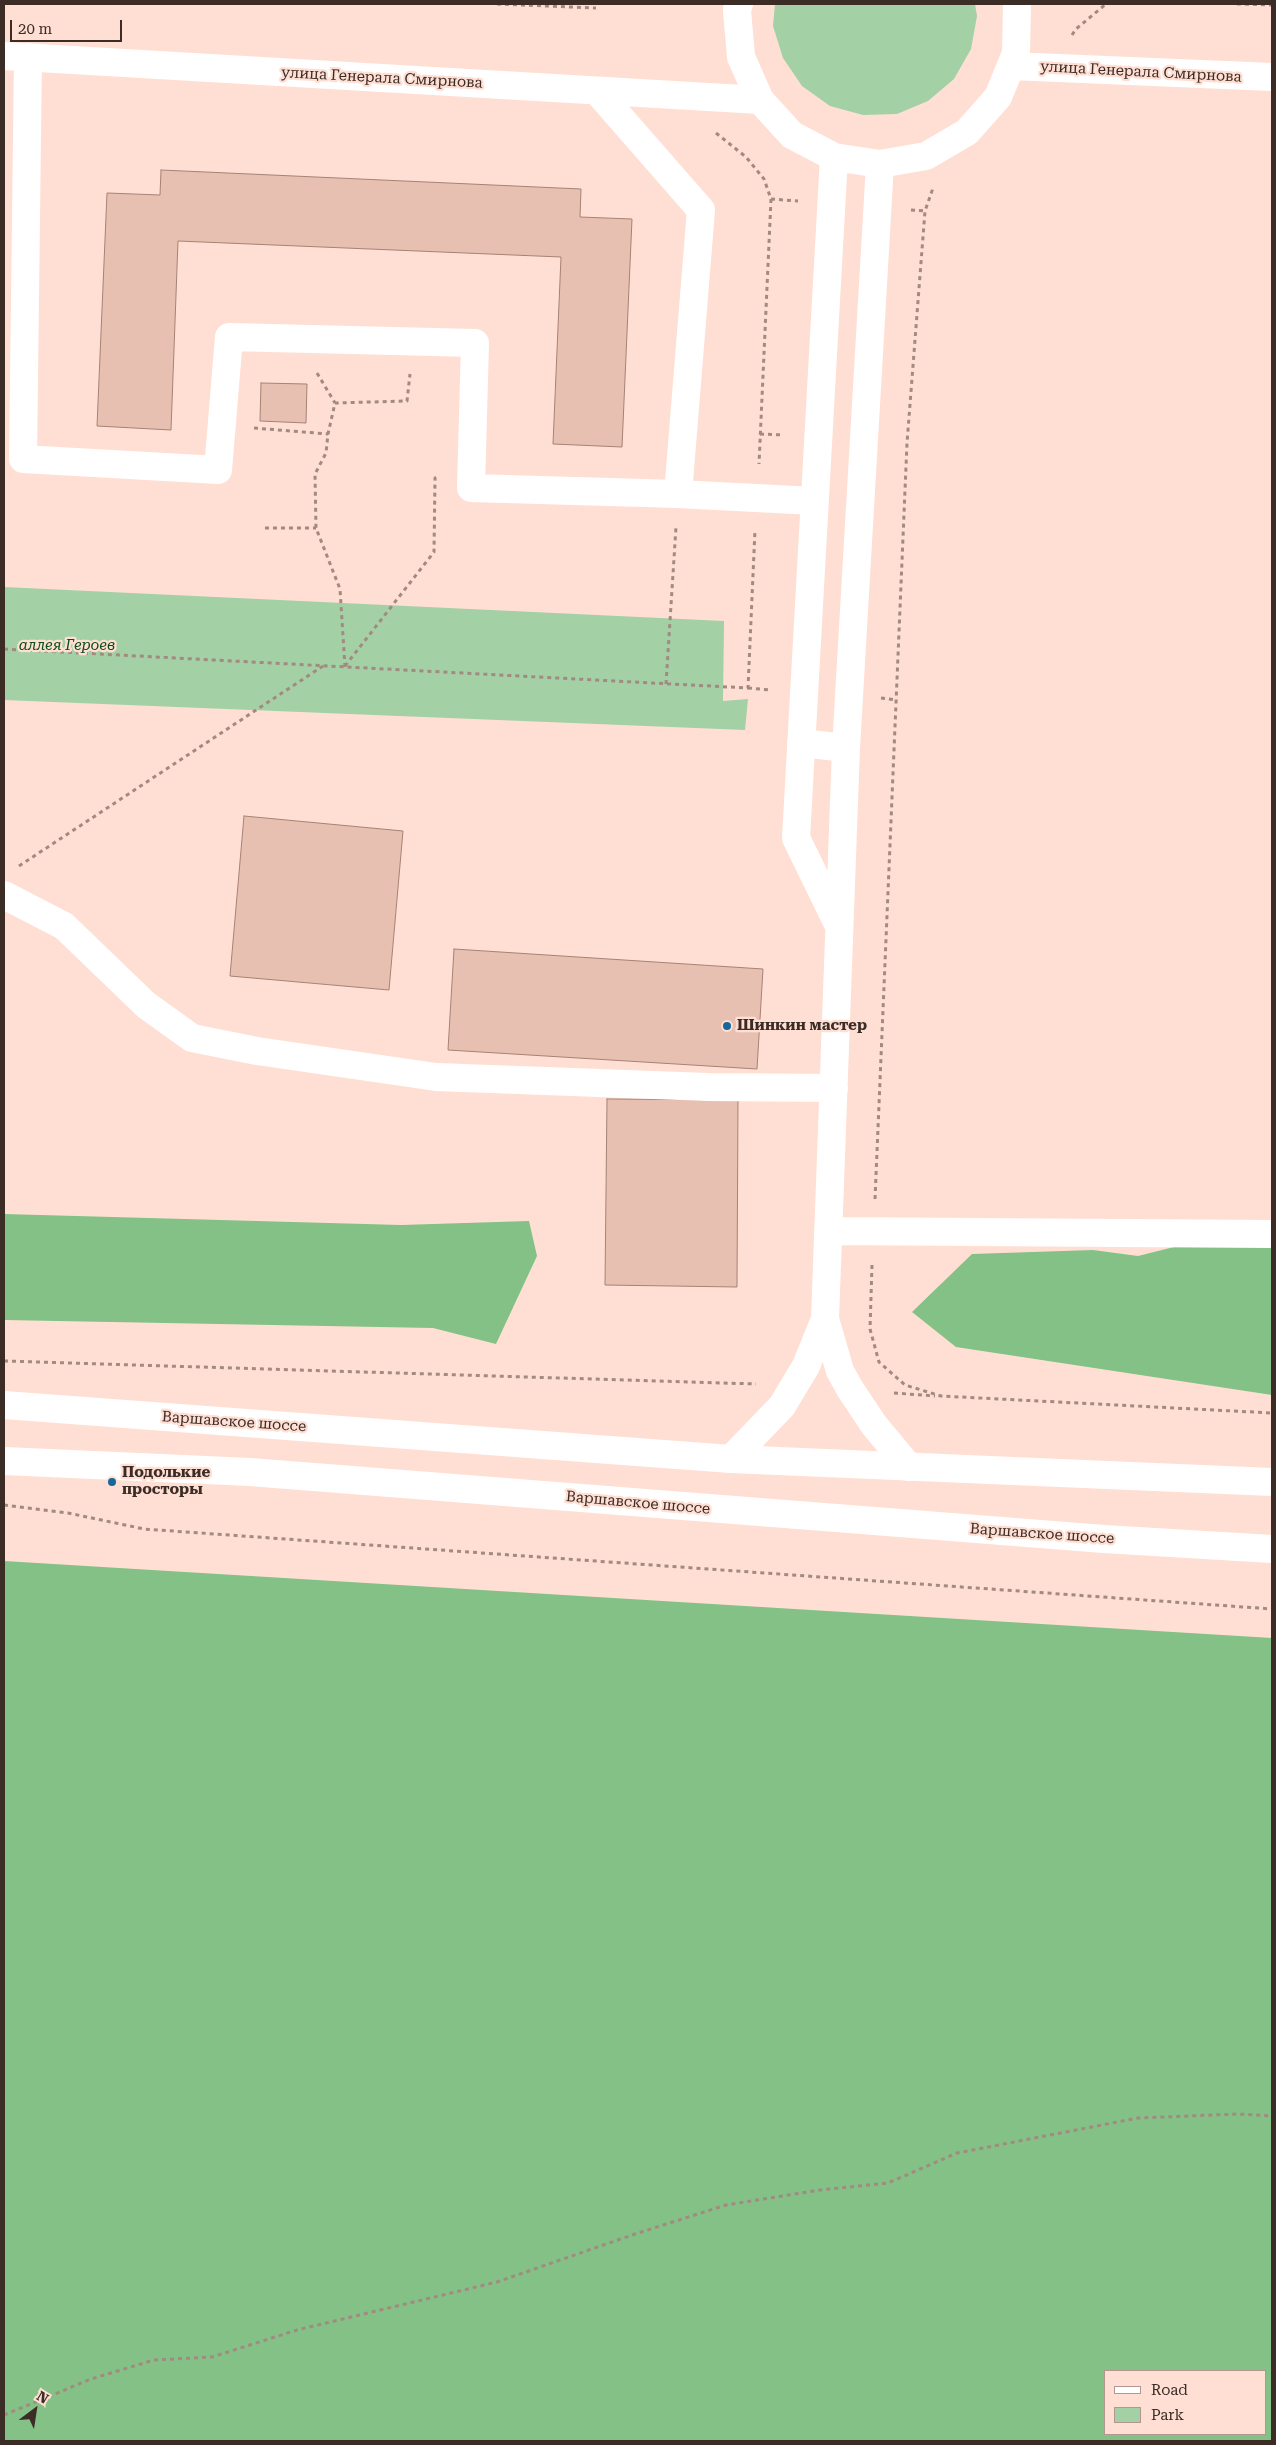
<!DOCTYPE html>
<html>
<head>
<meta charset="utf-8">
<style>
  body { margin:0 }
  #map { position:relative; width:1276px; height:2445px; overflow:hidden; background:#ffdfd3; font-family:"Roboto Serif",serif }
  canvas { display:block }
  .frame { position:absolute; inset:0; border:5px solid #3b2c26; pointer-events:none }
  .legend { position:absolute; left:1104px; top:2370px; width:162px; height:65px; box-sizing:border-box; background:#ffdfd3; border:1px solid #b1978e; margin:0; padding:6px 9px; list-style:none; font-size:15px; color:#3b2c26 }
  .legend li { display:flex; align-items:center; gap:10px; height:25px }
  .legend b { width:25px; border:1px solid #b1978e }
  .north { position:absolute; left:10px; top:2385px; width:50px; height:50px; -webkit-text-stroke:4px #ffdfd3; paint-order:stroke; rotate:31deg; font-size:14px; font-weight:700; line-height:20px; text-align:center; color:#3b2c26 }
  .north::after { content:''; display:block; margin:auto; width:18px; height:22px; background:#3b2c26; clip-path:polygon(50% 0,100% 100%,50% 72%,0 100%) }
  .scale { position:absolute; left:10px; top:20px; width:112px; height:22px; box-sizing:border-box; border:2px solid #3b2c26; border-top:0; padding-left:6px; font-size:15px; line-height:18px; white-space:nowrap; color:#3b2c26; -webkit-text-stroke:4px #ffdfd3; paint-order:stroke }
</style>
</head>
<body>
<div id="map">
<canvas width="1276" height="2445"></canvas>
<div class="frame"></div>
<ul class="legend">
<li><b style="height:6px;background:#fff"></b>Road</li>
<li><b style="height:14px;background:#a4d0a5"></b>Park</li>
</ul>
<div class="north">N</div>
<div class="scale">20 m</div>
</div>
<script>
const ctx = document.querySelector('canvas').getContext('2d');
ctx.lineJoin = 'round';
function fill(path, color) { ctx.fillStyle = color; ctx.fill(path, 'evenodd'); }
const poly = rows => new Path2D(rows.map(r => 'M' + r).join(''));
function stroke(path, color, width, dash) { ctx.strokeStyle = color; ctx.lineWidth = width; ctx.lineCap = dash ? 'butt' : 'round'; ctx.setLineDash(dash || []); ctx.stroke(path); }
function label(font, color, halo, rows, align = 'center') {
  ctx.font = font + ' "Roboto Serif",serif'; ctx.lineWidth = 4.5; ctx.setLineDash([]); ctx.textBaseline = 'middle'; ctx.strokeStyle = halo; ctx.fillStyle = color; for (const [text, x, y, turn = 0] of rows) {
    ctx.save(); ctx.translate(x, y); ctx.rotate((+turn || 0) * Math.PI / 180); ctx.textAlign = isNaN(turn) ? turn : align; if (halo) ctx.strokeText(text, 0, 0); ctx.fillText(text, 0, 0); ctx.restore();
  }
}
fill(poly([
  [775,4,975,4,977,16,971,49,954,79,928,101,897,114,863,115,830,106,802,86,783,58,773,26],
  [4,587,724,621,723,701,748,699,745,730,4,700]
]), '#a4d0a5');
fill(poly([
  [4,1214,401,1225,529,1221,537,1256,496,1344,433,1328,4,1320],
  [1186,1244,1272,1245,1272,1395,956,1347,912,1312,972,1254,1093,1250,1138,1256],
  [4,1561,1272,1638,1272,2441,4,2441],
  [1105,2371,1265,2371,1265,2434,1105,2434]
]), '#83c186');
const building = poly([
  [161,170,581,189,580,217,632,219,622,447,553,444,561,257,178,241,171,430,97,426,107,193,160,195,161,170],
  [261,383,307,384,306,423,260,421,261,383],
  [244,816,403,831,389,990,230,976,244,816],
  [454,949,763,969,757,1069,448,1050,454,949],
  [607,1099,738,1100,737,1287,605,1285,607,1099]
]);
fill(building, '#e7c0b1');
stroke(building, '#a68274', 1);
stroke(poly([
  [497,4,596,8],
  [1237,4,1272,5],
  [1072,35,1076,29,1106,4],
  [716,133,746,157,764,179,771,199,759,464],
  [771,199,798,201],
  [911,210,925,211],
  [317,373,335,403],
  [254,428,328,434],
  [760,434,784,435],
  [265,528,316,528],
  [4,649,748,688,755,530],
  [345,666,434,552,435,478,437,477],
  [345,667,340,589,316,528,315,474,326,453,328,434,335,403,407,401,410,374],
  [666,684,676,527],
  [748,688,770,690],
  [881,698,897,700],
  [19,866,323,666],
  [875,1199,907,443,925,211,933,188],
  [872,1265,870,1329,879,1362,905,1385,941,1396,1272,1413],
  [4,1361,756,1384],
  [894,1393,935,1396],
  [4,1505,68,1513,144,1529,1272,1609],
  [4,2415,91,2379,154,2360,212,2357,297,2330,497,2282,635,2234,726,2205,820,2190,888,2183,957,2153,1138,2118,1238,2114,1272,2116]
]), '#a28a81', 3, [4, 4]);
stroke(poly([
  [739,4,737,10,741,57,760,100,792,135,834,157,880,164,926,156,967,132,998,97,1016,53,1017,4],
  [4,56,760,100],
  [28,57,23,459,218,470,229,337,475,343,471,488,678,494,701,210,597,91],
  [1011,66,1272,77],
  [834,157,796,838,837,922],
  [880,164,846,748,825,1319,840,1371,850,1389,874,1425,909,1467],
  [678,494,814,501],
  [801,743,846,748],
  [4,895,64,926,146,1005,192,1038,257,1051,436,1077,708,1087,834,1088],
  [828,1231,1272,1234],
  [731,1459,782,1406,806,1366,825,1319]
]), '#fff', 28);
stroke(poly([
  [4,1405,731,1459,1272,1482],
  [4,1461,250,1472,1104,1539,1272,1549]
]), '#fff', 28);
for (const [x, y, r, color] of [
  [727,1026,5,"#176799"],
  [112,1482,5,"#176799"]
]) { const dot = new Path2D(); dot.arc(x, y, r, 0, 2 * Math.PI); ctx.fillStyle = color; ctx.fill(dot); stroke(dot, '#ffdfd3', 2); }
label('15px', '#3b2c26', '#ffdfd3', [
  ["улица Генерала Смирнова",1141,72,3],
  ["улица Генерала Смирнова",382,78,3],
  ["Варшавское шоссе",234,1422,4],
  ["Варшавское шоссе",638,1503,5],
  ["Варшавское шоссе",1042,1534,4]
]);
label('italic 15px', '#094f18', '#ffdfd3', [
  ["аллея Героев",67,646]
]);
label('bold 15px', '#3b2c26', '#ffdfd3', [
  ["Шинкин мастер",737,1026],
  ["Подолькие",122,1473],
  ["просторы",122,1490]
], 'left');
</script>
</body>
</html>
